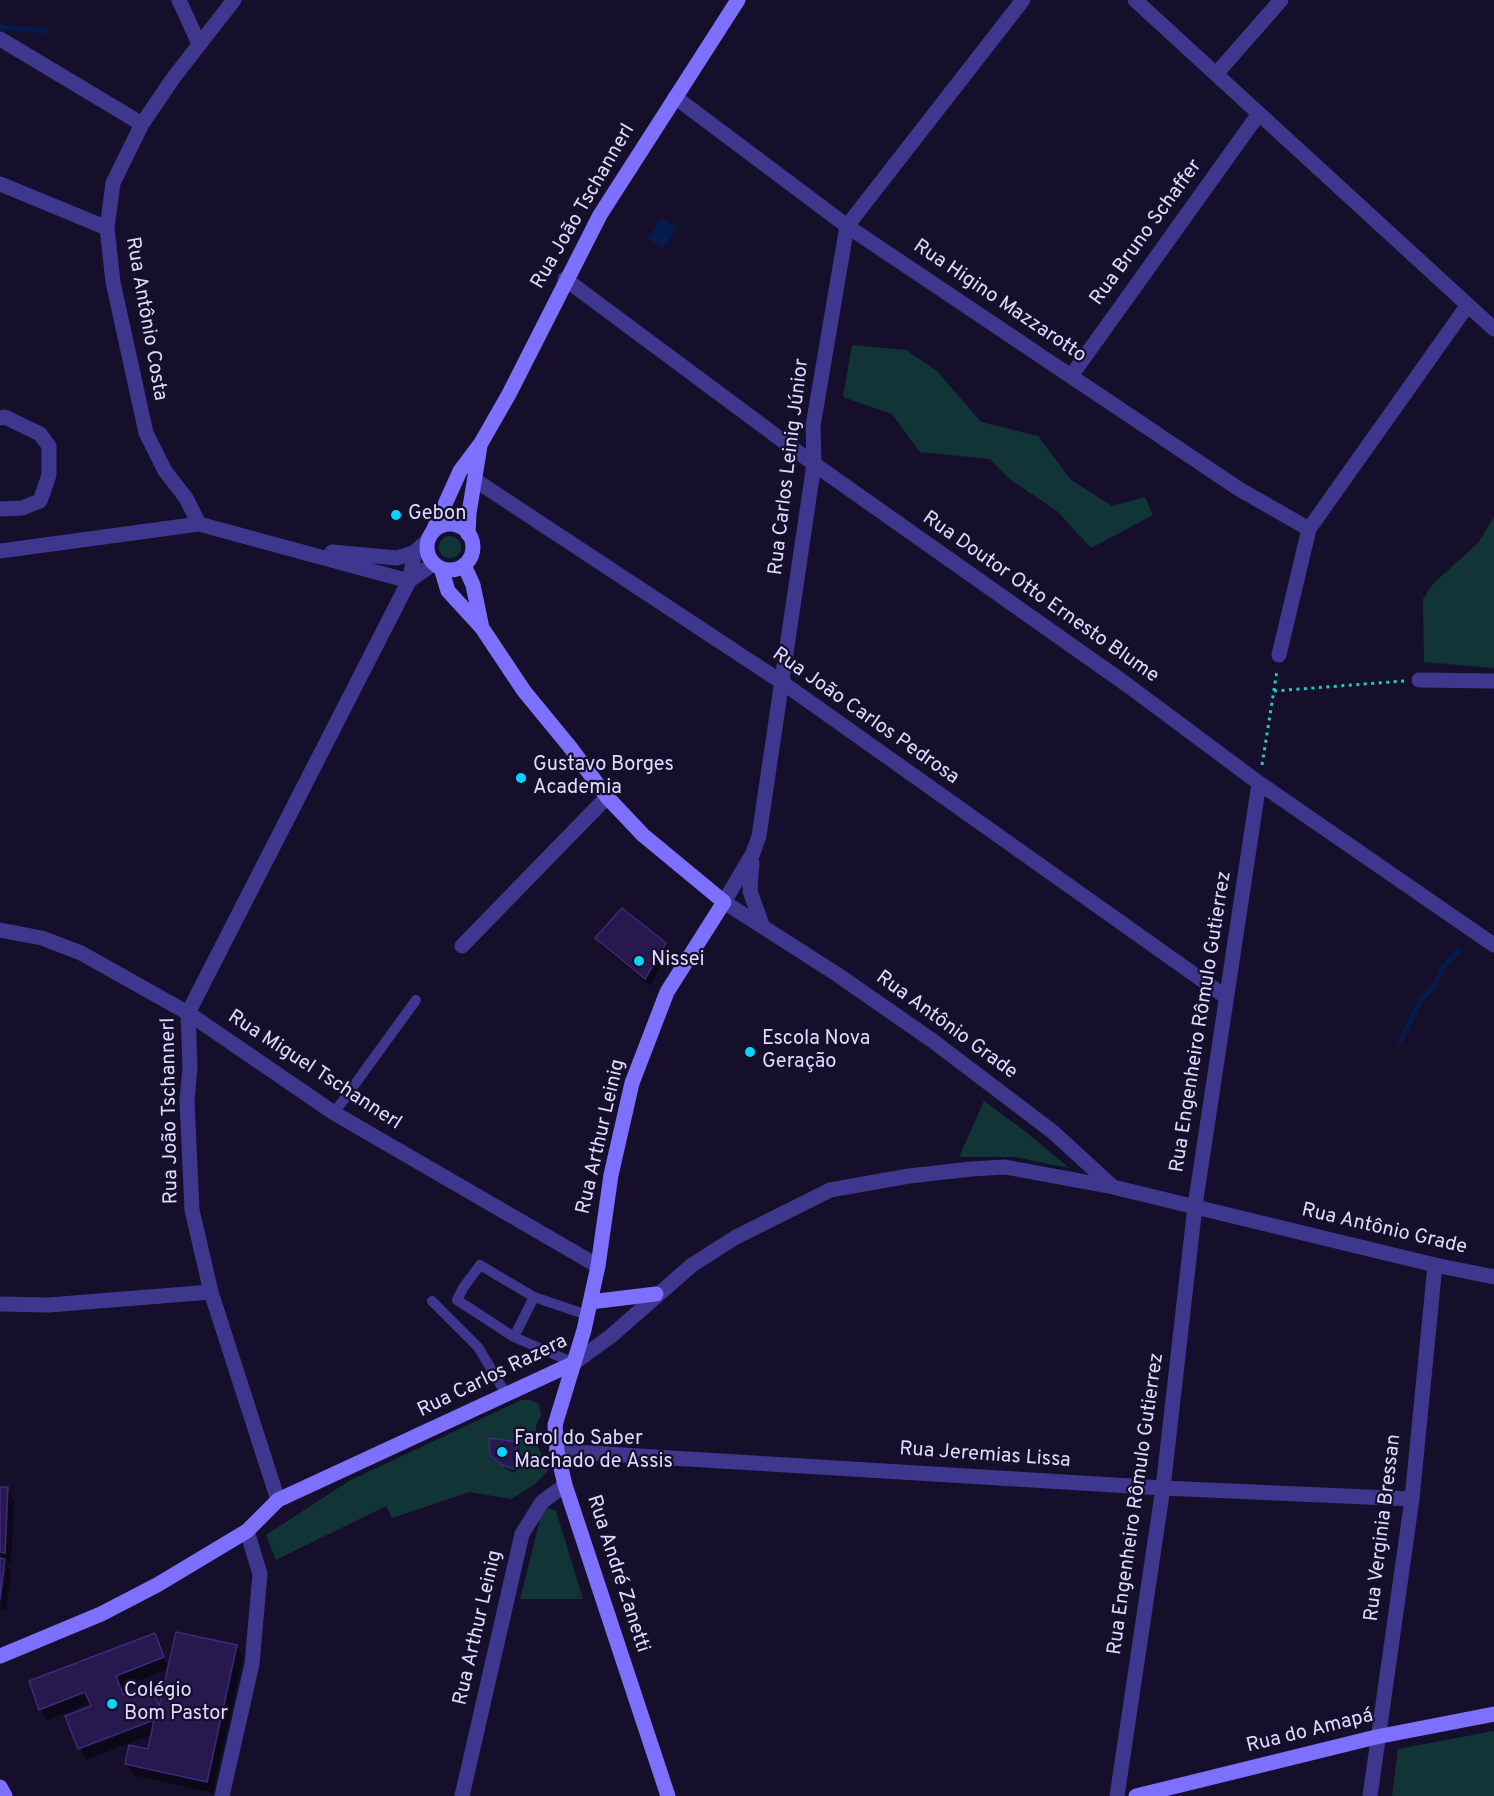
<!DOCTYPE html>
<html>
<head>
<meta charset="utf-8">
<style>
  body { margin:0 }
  canvas { display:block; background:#150f2b }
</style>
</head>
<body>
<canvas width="1494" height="1796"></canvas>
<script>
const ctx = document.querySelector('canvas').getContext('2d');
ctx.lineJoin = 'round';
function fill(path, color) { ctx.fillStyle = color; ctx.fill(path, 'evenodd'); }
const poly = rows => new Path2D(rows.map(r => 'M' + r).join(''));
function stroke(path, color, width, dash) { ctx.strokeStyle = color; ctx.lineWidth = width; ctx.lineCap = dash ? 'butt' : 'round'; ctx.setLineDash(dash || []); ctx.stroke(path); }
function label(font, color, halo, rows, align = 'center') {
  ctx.font = font + ' Overpass,sans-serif'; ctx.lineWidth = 4.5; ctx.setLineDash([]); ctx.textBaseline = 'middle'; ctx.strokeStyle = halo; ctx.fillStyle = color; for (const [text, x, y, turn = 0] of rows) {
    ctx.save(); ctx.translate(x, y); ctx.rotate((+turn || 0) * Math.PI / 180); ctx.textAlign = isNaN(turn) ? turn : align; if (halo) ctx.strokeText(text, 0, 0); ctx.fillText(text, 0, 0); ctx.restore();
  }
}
fill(poly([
  [852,345,906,350,937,371,981,422,1038,436,1071,480,1112,506,1145,497,1153,515,1091,548,1057,511,1011,480,990,459,920,452,892,414,843,397],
  [1494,517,1494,668,1424,662,1423,599,1434,583,1478,543],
  '439 547a11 11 0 1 1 22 0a11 11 0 1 1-22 0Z',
  [984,1101,1026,1132,1069,1168,1015,1157,959,1157],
  [521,1400,530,1400,539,1404,541,1416,536,1425,537,1444,548,1471,535,1484,511,1499,469,1492,392,1518,386,1506,276,1560,266,1535,349,1481],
  [548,1508,556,1511,583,1599,520,1599,541,1516],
  [1494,1731,1494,1796,1392,1796,1398,1749]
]), '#113536');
fill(poly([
  [661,218,677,228,663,248,648,239]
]), '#061b4d');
fill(poly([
  [597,938,665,944,670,952,650,986,602,946],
  [516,1444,519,1449,516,1473,507,1470,492,1455],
  [0,1488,7,1488,14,1500,11,1564,6,1563,11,1572,6,1610,0,1610,6,1568,3,1568,0,1589],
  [154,1635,169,1669,121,1687,124,1696,150,1686,161,1708,237,1647,243,1658,213,1793,133,1775,127,1764,149,1751,153,1734,86,1760,67,1716,93,1707,91,1703,47,1720,41,1709]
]), '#0007');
stroke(poly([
  [0,27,45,31],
  [1400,1041,1420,1001,1433,988,1444,966,1459,951]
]), '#061b4d', 5);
const building = poly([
  [622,908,666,943,645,979,595,938,622,908],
  [489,1438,517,1442,514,1469,502,1465,490,1455,489,1438],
  [0,1487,8,1487,5,1553,0,1552,0,1487],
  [0,1558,5,1559,0,1599,0,1558],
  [176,1632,237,1645,207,1782,125,1764,129,1745,148,1749,154,1720,78,1749,65,1716,91,1706,85,1692,39,1710,29,1681,155,1633,164,1657,116,1676,123,1695,151,1684,159,1706,176,1632]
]);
fill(building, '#27194e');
stroke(building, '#3f297c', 1.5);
stroke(poly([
  [1274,691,1404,681],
  [1262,765,1277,671]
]), '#26c5c6', 3, [3, 4.5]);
stroke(poly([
  [334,1113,416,1000],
  [432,1301,478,1347,506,1394],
  [514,1337,457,1300,463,1288,480,1265,534,1297],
  [574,1363,514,1337,534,1297,587,1315]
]), '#3f368e', 10);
stroke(poly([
  [179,0,199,44],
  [1023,0,847,226,813,426,814,464,759,836,753,853,724,902,838,975,933,1041,1053,1132,1113,1187],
  [1135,0,1494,329],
  [0,39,142,124],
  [1217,73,1281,0],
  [675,97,847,226,1239,489,1309,529],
  [0,184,107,228],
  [565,279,814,464,1126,684,1259,783,1494,945],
  [1071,376,1258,115],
  [0,418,5,417,40,434,49,446,49,475,40,501,22,508,0,509],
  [475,480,783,683,1226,997],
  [199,524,186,498,165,471,146,433,113,282,107,228,113,183,142,124,174,77,234,0],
  [0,551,199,524,409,581,433,564],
  [332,552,397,558,415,552,428,540],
  [1279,655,1309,529,1467,306],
  [1419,680,1494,681],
  [752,862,750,891,762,925],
  [0,930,42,938,81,953,188,1013,334,1113,598,1266],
  [462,946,607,797],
  [0,1304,49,1305,211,1292],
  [574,1363,611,1336,692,1265,736,1237,830,1190,909,1176,971,1169,1005,1167,1113,1187,1435,1265,1494,1277],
  [557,1451,1163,1488,1412,1499],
  [278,1500,211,1292,192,1210,187,1101,190,1067,188,1013,409,581,415,552],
  [222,1796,252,1664,260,1574,247,1531],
  [462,1796,522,1534,542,1502,565,1485],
  [1117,1796,1163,1488,1195,1206,1259,783],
  [1370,1796,1412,1499,1435,1265]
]), '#3f368e', 15);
stroke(poly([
  '427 547a23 23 0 1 1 46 0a23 23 0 1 1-46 0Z',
  [432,533,460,471,481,443,509,394,600,215,738,0],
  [468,534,469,513,480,446],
  [464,565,473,585,482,628],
  [441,568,448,591,482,628,524,691,570,747,607,797,643,835,724,902,667,992,632,1083,611,1175,598,1266,584,1330,555,1425,557,1451,565,1485,668,1796],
  [590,1302,656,1294],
  [0,1656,101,1614,157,1585,247,1531,278,1500,574,1363],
  [0,1787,5,1796],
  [1136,1796,1376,1737,1494,1714]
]), '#7d70ff', 15);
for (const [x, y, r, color] of [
  [396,515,6,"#05d6ff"],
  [521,778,6,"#05d6ff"],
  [639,961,6,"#05d6ff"],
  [750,1052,6,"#05d6ff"],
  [502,1452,6,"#05d6ff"],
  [112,1704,6,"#05d6ff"]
]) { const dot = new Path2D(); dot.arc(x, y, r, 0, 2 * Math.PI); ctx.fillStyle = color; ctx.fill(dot); stroke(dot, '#150f2b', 2); }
label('20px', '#e0d9ff', '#150f2b', [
  ["Rua João Tschannerl",584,207,-60],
  ["Rua Bruno Schaffer",1147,233,-54],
  ["Rua Higino Mazzarotto",999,302,34],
  ["Rua Antônio Costa",145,319,80],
  ["Rua Carlos Leinig Júnior",790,467,-83],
  ["Rua Doutor Otto Ernesto Blume",1040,598,35],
  ["Rua João Carlos Pedrosa",865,717,35],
  ["Rua Engenheiro Rômulo Gutierrez",1202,1022,-81],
  ["Rua Antônio Grade",946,1026,36],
  ["Rua Miguel Tschannerl",314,1071,33],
  ["Rua João Tschannerl",171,1111,-91],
  ["Rua Arthur Leinig",602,1137,-77],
  ["Rua Antônio Grade",1384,1230,13],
  ["Rua Carlos Razera",493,1377,-26],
  ["Rua Jeremias Lissa",985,1456,4],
  ["Rua Engenheiro Rômulo Gutierrez",1137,1504,-82],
  ["Rua Verginia Bressan",1384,1528,-83],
  ["Rua André Zanetti",617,1574,72],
  ["Rua Arthur Leinig",479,1628,-77],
  ["Rua do Amapá",1310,1732,-14]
]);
label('20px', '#e0d9ff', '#150f2b', [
  ["Gebon",408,515],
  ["Gustavo Borges",533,766],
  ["Academia",533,789],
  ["Nissei",651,961],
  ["Escola Nova",762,1040],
  ["Geração",762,1063],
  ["Farol do Saber",514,1440],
  ["Machado de Assis",514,1463],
  ["Colégio",124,1692],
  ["Bom Pastor",124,1715]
], 'left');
</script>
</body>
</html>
